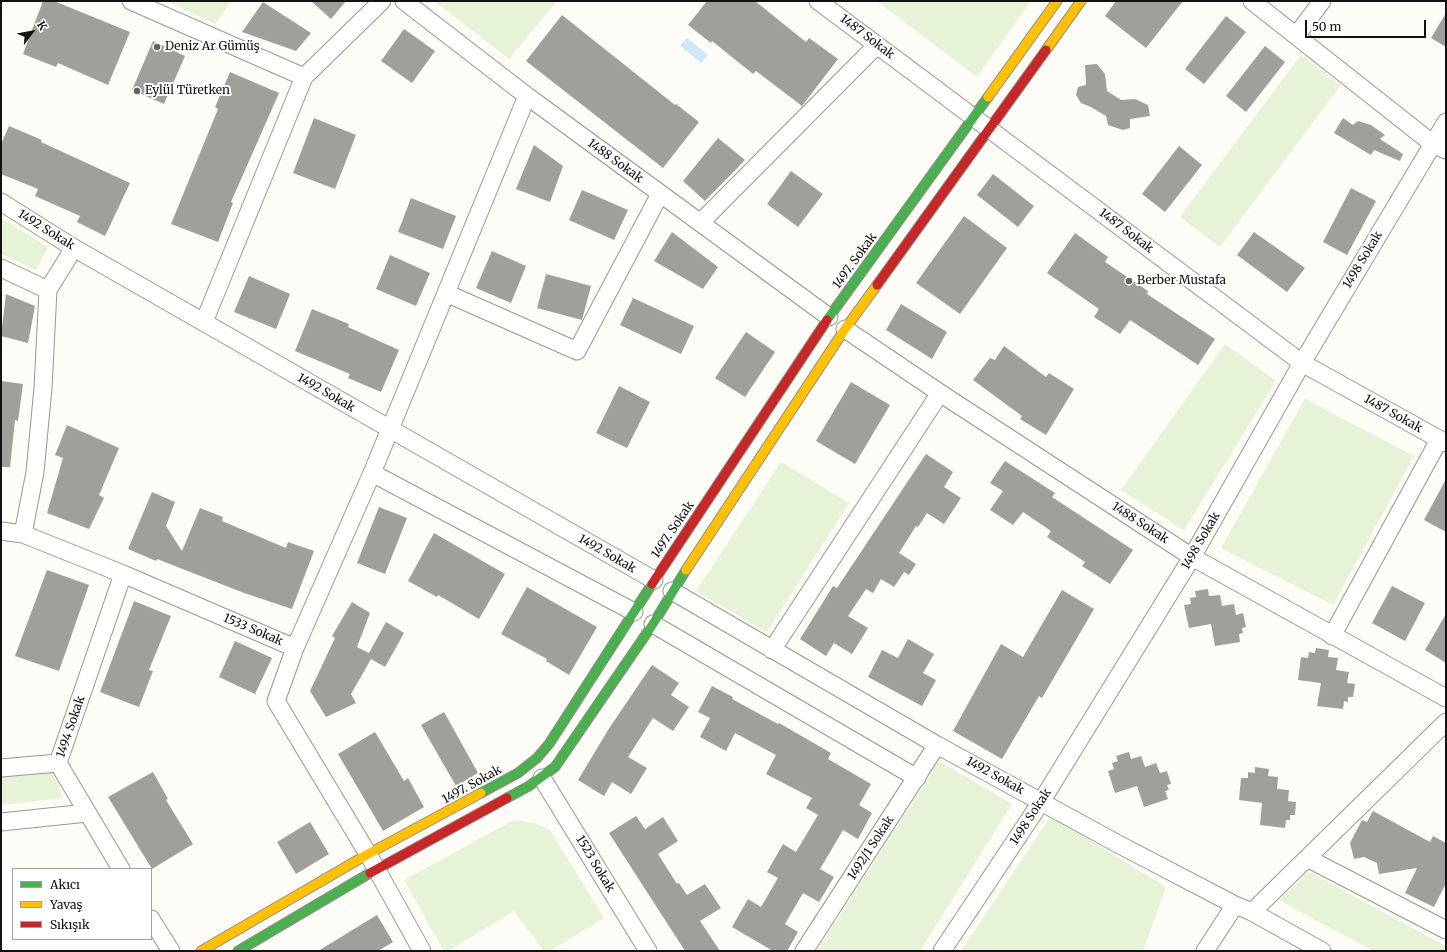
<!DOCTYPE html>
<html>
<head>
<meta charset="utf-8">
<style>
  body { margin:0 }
  #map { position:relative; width:1447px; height:952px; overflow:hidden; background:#fdfcf7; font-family:Merriweather,serif }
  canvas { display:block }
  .frame { position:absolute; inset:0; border:2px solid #111; pointer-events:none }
  .legend { position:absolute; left:12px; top:868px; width:140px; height:72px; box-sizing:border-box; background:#fff; border:1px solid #a0a0a0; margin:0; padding:5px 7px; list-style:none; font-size:12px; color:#111 }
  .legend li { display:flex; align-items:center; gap:8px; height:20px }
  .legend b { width:20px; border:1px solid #a0a0a0 }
  .north { position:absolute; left:12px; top:12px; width:40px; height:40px; -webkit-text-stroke:3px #fff; paint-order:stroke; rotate:58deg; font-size:11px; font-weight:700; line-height:16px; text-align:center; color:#111 }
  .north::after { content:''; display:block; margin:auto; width:14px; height:18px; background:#111; clip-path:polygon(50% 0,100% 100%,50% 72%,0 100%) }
  .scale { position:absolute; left:1305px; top:20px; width:121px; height:18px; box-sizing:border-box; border:2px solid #111; border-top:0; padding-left:5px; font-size:12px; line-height:14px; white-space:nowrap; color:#111; -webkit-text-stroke:3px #fff; paint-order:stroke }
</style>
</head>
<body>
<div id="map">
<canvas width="1447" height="952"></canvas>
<div class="frame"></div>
<ul class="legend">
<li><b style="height:5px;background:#4caf50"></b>Akıcı</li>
<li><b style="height:5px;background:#ffc107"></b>Yavaş</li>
<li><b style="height:5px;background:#c62828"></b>Sıkışık</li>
</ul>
<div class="north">K</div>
<div class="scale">50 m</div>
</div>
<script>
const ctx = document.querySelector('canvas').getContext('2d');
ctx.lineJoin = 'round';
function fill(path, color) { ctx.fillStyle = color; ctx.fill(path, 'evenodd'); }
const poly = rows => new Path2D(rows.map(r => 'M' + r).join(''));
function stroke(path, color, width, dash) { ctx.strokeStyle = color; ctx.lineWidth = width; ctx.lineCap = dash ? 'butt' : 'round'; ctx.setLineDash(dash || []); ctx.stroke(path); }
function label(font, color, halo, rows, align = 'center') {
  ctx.font = font + ' Merriweather,serif'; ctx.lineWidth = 4; ctx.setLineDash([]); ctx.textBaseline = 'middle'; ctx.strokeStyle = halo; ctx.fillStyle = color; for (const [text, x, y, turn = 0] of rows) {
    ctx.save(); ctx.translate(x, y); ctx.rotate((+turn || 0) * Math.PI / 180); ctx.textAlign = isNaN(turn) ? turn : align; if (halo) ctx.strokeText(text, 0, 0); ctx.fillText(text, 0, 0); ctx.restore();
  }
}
fill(poly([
  [167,1,232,1,215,24],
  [434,1,557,1,509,59],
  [877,1,1031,1,977,77],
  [1301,55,1341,85,1220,247,1180,217],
  [1,218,48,247,36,270,1,254],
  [1225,344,1276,381,1184,530,1121,490],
  [1305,399,1414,456,1333,605,1221,548],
  [781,462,849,503,767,632,696,591],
  [939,761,1012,804,920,951,817,951],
  [52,771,63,798,1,805,1,776],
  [1051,816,1166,887,1143,951,961,951],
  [514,820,535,823,550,830,604,918,550,951,544,951,514,911,448,951,444,951,404,880],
  [1309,872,1446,946,1446,951,1373,951,1279,900]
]), '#e7f3d7');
fill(poly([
  [687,38,708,55,701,63,680,46]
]), '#cde8f7');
fill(poly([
  [43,1,54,1,130,32,108,85,58,63,56,67,23,54],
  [311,1,346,1,331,19],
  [707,1,755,1,806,42,809,38,838,59,802,106,756,71,753,74,712,41,711,43,688,25],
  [1116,1,1183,1,1146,48,1105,16],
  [263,2,311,33,296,51,242,32],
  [1446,13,1446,47,1431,38],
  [562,15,675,105,676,104,699,122,663,168,526,61],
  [1226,16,1246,32,1204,84,1185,69],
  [404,29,435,51,412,83,381,61],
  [153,41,185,56,164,104,132,90],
  [1265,46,1285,62,1246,112,1226,96],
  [1097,64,1105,74,1107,91,1121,100,1135,99,1148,105,1150,116,1130,119,1130,128,1123,130,1108,125,1106,116,1091,107,1081,103,1076,95,1078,87,1086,85,1085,65],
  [230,72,279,93,231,202,233,203,218,242,171,224,218,109,215,107],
  [314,118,356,135,335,189,293,173],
  [1343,118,1353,125,1358,121,1371,125,1385,135,1380,139,1403,154,1400,161,1374,150,1371,155,1334,133],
  [9,126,42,140,41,142,130,183,105,236,77,222,80,216,35,196,38,189,1,174,1,144],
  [718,138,745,160,705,201,683,181],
  [534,145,563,166,550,202,516,189],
  [1179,146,1202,165,1165,212,1142,194],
  [791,171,823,194,798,227,767,204],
  [993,174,1034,206,1018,227,977,195],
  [1351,188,1376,201,1347,255,1323,242],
  [582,190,628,210,614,240,569,220],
  [411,198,456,216,443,249,398,232],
  [964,216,1007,248,960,314,916,283],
  [672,232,718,267,703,289,654,261],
  [1254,232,1305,268,1287,292,1237,255],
  [1075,233,1108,257,1105,262,1148,291,1147,294,1215,339,1198,365,1130,320,1120,334,1094,317,1099,309,1047,273],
  [492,251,526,266,511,303,476,288],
  [390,255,430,273,416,306,376,289],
  [546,274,591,286,582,320,537,308],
  [249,276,290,294,276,329,234,312],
  [6,294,35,306,28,343,1,336],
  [633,298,694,326,681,354,620,325],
  [901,304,947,332,932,359,886,330],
  [312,309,349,324,348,327,399,350,381,392,348,378,350,374,295,351],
  [746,332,775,352,745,397,715,378],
  [1004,346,1046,377,1049,373,1074,389,1046,435,1020,419,1022,416,973,380,990,358,995,360],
  [1,381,23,384,18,421,15,420,10,467,1,467],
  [851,382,890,405,855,464,816,441],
  [619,386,650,402,627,448,596,433],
  [67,425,119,448,99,495,104,498,89,529,47,513,63,458,55,455],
  [926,454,953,472,944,487,961,498,944,524,927,513,918,527,916,526,899,553,916,564,909,575,904,572,894,587,881,579,873,593,866,589,848,616,868,628,852,654,834,643,826,656,800,639,833,586,837,588],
  [1005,461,1055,493,1052,497,1133,550,1110,584,1082,566,1085,562,1047,537,1051,531,1023,512,1013,525,990,510,1003,491,990,483],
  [1446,479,1446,532,1424,520],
  [152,492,175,502,166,526,182,551,200,508,223,517,222,521,286,548,288,542,314,551,292,609,244,593,157,559,156,561,128,549],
  [379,507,407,518,385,574,357,563],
  [434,533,505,574,479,619,438,595,437,597,408,581],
  [47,570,89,585,59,671,15,656],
  [1392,586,1425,603,1405,641,1372,623],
  [527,587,597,627,569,675,546,661,547,659,501,634],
  [1208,589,1209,596,1220,595,1222,606,1234,604,1236,615,1243,613,1246,627,1242,628,1243,633,1239,634,1240,642,1215,646,1211,624,1189,628,1184,605,1191,604,1190,598,1196,597,1195,591],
  [1062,590,1094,609,1042,698,1039,696,1002,759,953,731,1001,644,1023,657],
  [134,601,171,616,149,670,153,671,139,707,100,692],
  [352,602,370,613,357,647,369,653,386,622,404,633,385,667,371,659,351,694,356,703,326,717,310,691,335,638,332,636],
  [1446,614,1446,663,1425,650],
  [908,639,934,654,923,673,936,680,922,706,868,677,882,650,898,658],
  [235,641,272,658,255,694,219,677],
  [1316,648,1329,650,1328,657,1338,658,1336,670,1349,672,1347,683,1355,684,1353,697,1348,697,1348,702,1344,701,1343,709,1317,706,1321,683,1298,680,1301,657,1308,658,1309,652,1315,653],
  [652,665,679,683,671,695,689,707,673,731,653,718,628,757,647,768,631,794,612,782,604,796,578,780,610,727],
  [712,686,733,697,732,699,778,724,779,723,831,753,828,759,871,784,859,805,872,813,858,839,843,830,820,869,834,877,819,902,803,893,785,924,798,932,787,951,773,951,732,927,748,899,761,907,778,878,767,872,783,844,796,852,818,815,806,808,812,798,766,774,776,755,735,733,726,751,700,737,710,718,698,712],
  [444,712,478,773,456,786,421,725],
  [375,732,404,781,408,778,424,807,383,831,338,754],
  [1129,752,1131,759,1141,756,1145,767,1156,763,1160,773,1167,771,1171,784,1167,785,1169,790,1165,791,1168,799,1144,807,1137,786,1115,793,1108,771,1114,769,1112,763,1118,761,1116,756],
  [1255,767,1269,769,1268,776,1278,777,1277,789,1289,790,1288,801,1296,802,1295,815,1290,815,1290,820,1286,820,1285,828,1260,825,1262,803,1239,800,1241,778,1248,778,1248,772,1255,773],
  [153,772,168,799,166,800,193,844,152,869,108,797],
  [1373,811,1430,842,1433,836,1446,843,1446,883,1434,907,1405,893,1417,868,1379,874,1377,863,1364,857,1354,859,1350,843,1362,820,1367,822],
  [636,816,645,829,663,817,678,841,658,854,677,884,679,883,687,895,705,884,721,908,700,921,720,951,685,951,609,833],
  [310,822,329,854,296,874,277,842],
  [377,915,393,942,378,951,318,951]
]), '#a19f9c');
const street = poly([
  [131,1,304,77],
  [404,1,527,96,829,317],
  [818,1,1302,363,1446,443],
  [1252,1,1433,144,1446,150],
  [1296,36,1322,1],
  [1,202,74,248,654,580],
  [700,223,877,45],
  [1,268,48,290],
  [446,293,577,351,660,194],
  [204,322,304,77,382,1],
  [845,329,940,393,1192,557,1446,698],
  [372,473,634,612],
  [1,531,23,534,123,574,295,648,276,701,368,854,422,951],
  [23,534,35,472,43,388,48,290,74,248],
  [672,591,937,745,1118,844,1235,905,1252,912,1322,951],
  [653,624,917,778],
  [1332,636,1439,440],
  [295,648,372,473,527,96],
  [772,650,940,393],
  [1,768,58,763],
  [542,778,648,951],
  [1,822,87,813],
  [1307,858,1446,930],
  [121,869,58,763,123,574],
  [1252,912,1446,722],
  [151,919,171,951],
  [804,951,937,745],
  [942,951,1041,802,1192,557,1302,363,1446,122],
  [1205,951,1235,905]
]);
const fast = poly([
  [827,320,988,97],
  [481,793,518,773,537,758,549,744,652,584],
  [507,798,529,786,555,767,653,624,686,570],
  [238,951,370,873]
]);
const slow = poly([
  [1046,50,1081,1],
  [988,97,1057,1],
  [686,570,845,329,877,285],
  [201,951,368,854,481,793]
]);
const jam = poly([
  [877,285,1046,50],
  [652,584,827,320],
  [370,873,507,798]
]);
stroke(street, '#979795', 19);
stroke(fast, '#8e8d8b', 11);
stroke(slow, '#8e8d8b', 11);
stroke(jam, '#8e8d8b', 11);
stroke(street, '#fffffe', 17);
stroke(fast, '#4caf50', 9);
stroke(slow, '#ffc107', 9);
stroke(jam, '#c62828', 9);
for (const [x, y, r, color] of [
  [157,47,4,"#646362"],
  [137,91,4,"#646362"],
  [1129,281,4,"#646362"]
]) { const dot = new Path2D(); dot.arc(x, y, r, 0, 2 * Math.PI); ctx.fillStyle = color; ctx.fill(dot); stroke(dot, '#fff', 1.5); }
label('12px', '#111', '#fff', [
  ["1487 Sokak",867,37,37],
  ["1488 Sokak",615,161,36],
  ["1492 Sokak",46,230,32],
  ["1487 Sokak",1126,231,37],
  ["1498 Sokak",1363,260,-59],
  ["1497. Sokak",855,261,-54],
  ["1492 Sokak",326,393,30],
  ["1487 Sokak",1393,414,29],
  ["1488 Sokak",1140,523,33],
  ["1497. Sokak",673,530,-56],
  ["1498 Sokak",1201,541,-60],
  ["1492 Sokak",607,554,30],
  ["1533 Sokak",253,630,23],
  ["1494 Sokak",71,727,-71],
  ["1492 Sokak",995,776,29],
  ["1497. Sokak",472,785,-29],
  ["1498 Sokak",1031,817,-57],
  ["1492/1 Sokak",871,848,-57],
  ["1523 Sokak",595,864,59]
]);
label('12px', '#111', '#fff', [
  ["Deniz Ar Gümüş",165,47],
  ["Eylül Türetken",145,91],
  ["Berber Mustafa",1137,281]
], 'left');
</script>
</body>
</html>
